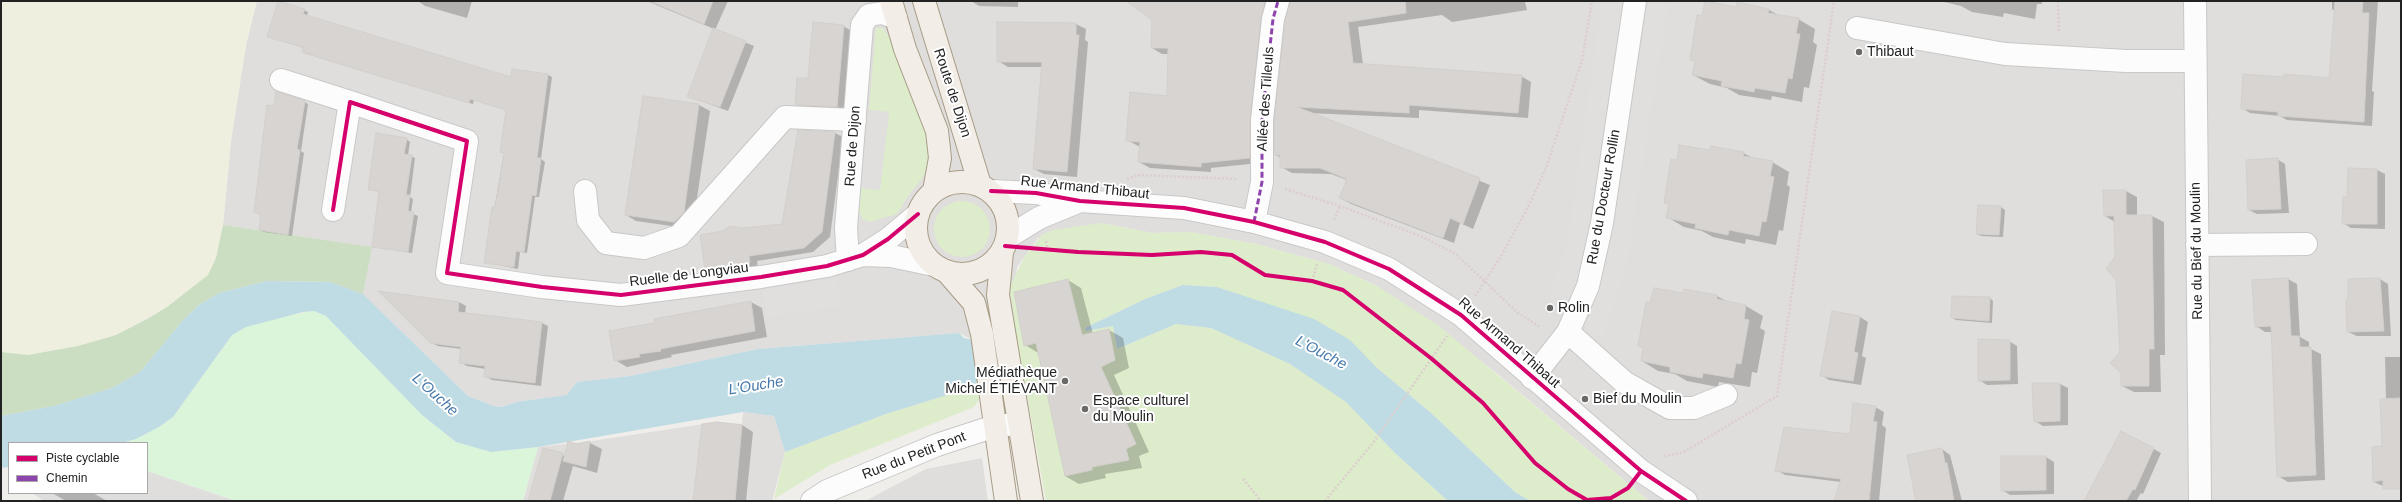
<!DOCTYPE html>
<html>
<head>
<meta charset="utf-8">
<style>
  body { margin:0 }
  #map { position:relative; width:2402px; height:502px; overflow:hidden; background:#f0eeeb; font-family:Arial,sans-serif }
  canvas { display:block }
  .frame { position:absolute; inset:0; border:2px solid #222; pointer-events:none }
  .legend { position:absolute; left:8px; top:442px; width:140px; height:52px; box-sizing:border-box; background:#fff; border:1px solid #a7a7a7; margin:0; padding:5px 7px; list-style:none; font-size:12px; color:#222 }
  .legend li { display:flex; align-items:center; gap:8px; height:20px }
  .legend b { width:20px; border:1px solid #a7a7a7 }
</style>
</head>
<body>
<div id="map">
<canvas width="2402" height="502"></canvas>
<div class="frame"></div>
<ul class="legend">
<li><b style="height:5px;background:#d6006c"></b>Piste cyclable</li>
<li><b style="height:5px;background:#8e44ad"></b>Chemin</li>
</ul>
</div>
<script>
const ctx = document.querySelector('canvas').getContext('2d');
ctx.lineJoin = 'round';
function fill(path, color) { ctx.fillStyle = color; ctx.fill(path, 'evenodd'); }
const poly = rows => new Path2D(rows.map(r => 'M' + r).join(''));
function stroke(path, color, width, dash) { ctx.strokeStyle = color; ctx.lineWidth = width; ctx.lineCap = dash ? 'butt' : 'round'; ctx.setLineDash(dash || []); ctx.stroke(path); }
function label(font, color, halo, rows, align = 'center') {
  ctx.font = font + ' Arial,sans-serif'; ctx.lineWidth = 4; ctx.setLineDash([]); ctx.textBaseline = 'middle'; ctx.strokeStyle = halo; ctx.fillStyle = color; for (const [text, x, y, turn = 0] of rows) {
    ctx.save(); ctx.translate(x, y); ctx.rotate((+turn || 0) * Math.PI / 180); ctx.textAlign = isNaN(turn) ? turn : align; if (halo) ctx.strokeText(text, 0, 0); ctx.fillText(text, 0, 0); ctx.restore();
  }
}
fill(poly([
  [257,1,2401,1,2401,501,1649,501,1494,371,1377,286,1329,264,1256,244,1190,232,1152,233,1101,223,1038,238,1025,256,1017,267,1013,318,1016,335,973,340,959,333,758,349,630,376,577,382,568,395,516,402,502,407,494,406,468,396,363,294,371,247,223,225,231,141,246,45],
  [743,412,774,416,785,452,772,501,523,501,538,447,592,441,717,422,742,424],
  [982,458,988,501,865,501,926,469],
  [147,471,236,501,44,501,32,493,147,493]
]), '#dfdedc');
fill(poly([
  [1,1,257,1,246,45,231,141,223,225,216,258,208,275,167,307,116,335,78,346,28,355,1,352]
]), '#efefdf');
fill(poly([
  [876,28,883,28,892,41,930,137,931,158,927,172,909,195,897,214,869,222,863,219,859,212,860,188,880,189,889,112,869,110],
  '934 229a28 28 0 1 1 56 0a28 28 0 1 1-56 0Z',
  [1101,223,1152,233,1190,232,1256,244,1329,264,1377,286,1439,326,1649,501,1530,501,1515,492,1430,412,1377,368,1261,303,1217,287,1183,285,1145,299,1085,328,1086,331,1113,326,1117,349,1176,324,1211,328,1290,364,1347,402,1395,453,1448,501,1046,501,1024,378,1016,378,1018,347,1010,292,1012,282,1025,256,1043,234,1053,230],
  [978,382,979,400,974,407,830,465,774,499,785,452,886,414,963,390]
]), '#ddeccb');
fill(poly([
  [223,225,372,247,363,294,330,282,267,281,219,293,199,305,184,319,140,372,112,388,54,406,1,416,1,352,28,355,78,346,116,335,149,318,167,307,208,275,216,258]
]), '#cbdec1');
fill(poly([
  [314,311,326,316,335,325,422,415,456,442,491,452,538,447,523,501,237,501,147,471,147,443,121,443,136,439,159,427,173,417,232,335,246,327,275,318]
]), '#daf5da');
fill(poly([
  [1602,1,1624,1,1586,253,1569,300,1549,294,1567,245],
  [1648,1,1669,1,1626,267,1603,337,1585,330,1607,263],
  [869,110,889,112,880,190,860,188],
  [837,279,841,306,767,317,763,290]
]), '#e0dfde');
fill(poly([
  [267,281,330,282,363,294,468,396,494,406,502,407,516,402,567,395,577,382,630,376,758,349,959,333,964,338,973,340,978,382,963,390,886,414,785,452,774,416,743,412,538,447,491,452,456,442,422,415,326,316,314,311,303,312,246,327,232,335,173,417,159,427,136,439,121,443,9,443,9,467,1,468,1,416,54,406,112,388,140,372,184,319,199,305,219,293],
  [1183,285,1217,287,1314,319,1350,340,1377,368,1430,412,1515,492,1530,501,1448,501,1395,453,1346,402,1290,364,1211,328,1176,324,1117,349,1113,326,1086,331,1085,328,1145,299]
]), '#bfdbe3');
fill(poly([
  [418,1,472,1,467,18,425,6],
  [647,1,728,1,715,30,754,46,728,111,688,96,714,29],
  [971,1,1018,1,1018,7,979,6],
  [1128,1,1278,1,1259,163,1211,168,1211,172,1150,168,1139,162,1140,147,1127,140,1168,97,1169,54,1162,54,1152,48,1153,19],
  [1290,1,1536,1,1525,2,1527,10,1452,22,1442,15,1358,27,1363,64,1521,76,1531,82,1528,118,1419,110,1419,118,1309,113,1490,185,1473,229,1460,223,1454,243,1351,204,1340,198,1347,180,1331,174,1292,173,1281,167,1281,158,1276,155],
  [1940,1,2042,1,2042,4,2037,4,2035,19,2004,13,2003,17,1972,12,1961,6],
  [2332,1,2378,1,2372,91,2374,92,2372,126,2287,120,2280,116,2250,113,2242,108,2284,78,2330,79,2335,11,2332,9],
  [1736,8,1769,10,1780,16,1798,19,1815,29,1813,42,1817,45,1809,88,1804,87,1802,102,1772,96,1771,100,1739,95,1727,88,1710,84,1693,75,1696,62,1691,59,1703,17],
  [304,10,308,12,307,16,512,78,548,75,552,77,541,159,545,162,539,197,535,197,527,253,520,252,518,269,485,262,504,153,501,152,507,110,474,100,473,104,307,54,303,52,304,48,272,38],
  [1076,24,1086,29,1085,40,1088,42,1077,177,1044,174,1034,169,1043,67,1008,67,998,61],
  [843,26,852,31,845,111,804,109,796,104,809,79],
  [644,97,699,105,710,111,694,218,685,228,636,221,626,215],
  [304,102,308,104,301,151,304,153,292,236,264,232,260,230,262,215,255,212,275,107],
  [835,133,843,137,830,237,813,252,757,261,758,268,714,273,706,268,743,229,783,224],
  [406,139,410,142,408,155,415,158,410,197,413,199,411,213,418,216,412,253,373,246,380,192,370,189],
  [1711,151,1743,153,1755,159,1772,162,1789,172,1787,185,1790,187,1783,231,1779,230,1776,245,1746,239,1745,244,1713,237,1702,231,1684,227,1667,217,1670,205,1665,202,1677,161],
  [2277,159,2285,164,2289,213,2257,214,2249,210],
  [2377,170,2385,174,2385,229,2351,228,2343,223,2348,198],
  [2126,191,2137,197,2137,216,2152,216,2164,222,2165,355,2160,355,2161,392,2134,392,2122,386,2115,222,2105,216],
  [2001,207,2005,210,2003,237,1981,236,1977,234],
  [2288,279,2297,284,2300,337,2309,342,2309,348,2321,354,2325,480,2288,482,2278,476,2272,332,2265,332,2256,326],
  [2380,279,2388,284,2391,336,2357,336,2348,332,2349,280],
  [1068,280,1081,288,1093,334,1109,330,1123,338,1129,368,1114,375,1149,452,1139,456,1142,468,1105,474,1106,478,1079,484,1065,476,1040,354,1025,345],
  [380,293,459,302,466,306,465,314,542,323,548,326,541,386,492,380,485,376,486,369,467,366,460,362,462,349,438,346,430,342],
  [1684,294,1717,296,1728,302,1746,306,1763,316,1760,328,1765,331,1757,373,1752,372,1750,387,1719,382,1718,387,1687,381,1675,374,1658,371,1642,361,1644,348,1639,345,1651,304],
  [1990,298,1993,301,1992,323,1956,320,1952,318],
  [751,302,762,308,767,337,671,355,672,357,627,367,615,360,656,324],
  [1860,317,1868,322,1862,356,1866,358,1861,385,1829,380,1821,375],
  [2009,341,2017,346,2018,384,1987,385,1979,380],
  [2385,357,2401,357,2401,483,2383,486,2374,482,2383,447,2386,400],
  [2060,384,2068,388,2068,425,2043,426,2035,421],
  [1875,407,1884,412,1882,425,1886,428,1879,501,1835,501,1841,482,1785,475,1777,470,1851,435],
  [742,425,753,432,746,501,694,501],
  [590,443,602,449,597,473,573,466,563,501,530,501,544,449,565,456,577,445],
  [1942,449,1950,455,1962,501,1917,501],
  [2154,449,2161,453,2143,494,2141,493,2136,501,2118,501],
  [2002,457,2046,457,2054,462,2054,494,2010,495,2002,490],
  [52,493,93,493,107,501,66,501]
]), '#0003');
const building = poly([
  [278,1,305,9,303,14,511,77,512,69,548,74,537,158,541,158,536,196,532,195,524,252,516,251,514,267,484,263,492,207,495,207,500,180,504,153,500,152,506,110,470,99,469,103,346,66,302,52,303,47,267,37,278,1],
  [650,1,713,1,704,24,650,1],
  [1126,1,1265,1,1261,18,1250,119,1250,158,1201,163,1201,167,1138,162,1140,142,1126,141,1130,92,1167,96,1168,48,1151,48,1152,20,1126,1],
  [1290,1,1405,1,1406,13,1348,22,1353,63,1522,75,1518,113,1409,105,1409,113,1297,107,1480,178,1463,224,1450,218,1443,238,1339,198,1347,179,1320,168,1280,168,1280,155,1274,155,1274,121,1285,21,1290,1],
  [1705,1,1736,7,1737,2,1769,9,1768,13,1799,18,1796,34,1800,34,1792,79,1788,78,1785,93,1755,88,1754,92,1744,90,1721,86,1722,81,1692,75,1695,61,1690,60,1697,15,1702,16,1705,1],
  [2335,1,2363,1,2362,13,2369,13,2364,122,2278,116,2278,112,2241,109,2243,74,2283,77,2284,74,2329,78,2335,1],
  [813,22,844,25,837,107,795,105,797,78,808,78,813,22],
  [997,22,1076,23,1076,35,1079,35,1067,172,1033,169,1042,62,997,62,997,22],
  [713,28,746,41,720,107,687,97,713,28],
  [276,91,305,101,297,149,300,150,288,235,259,230,261,214,254,212,267,105,274,106,276,91],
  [643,96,699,104,684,212,674,222,625,215,643,96],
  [798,130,835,132,822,232,804,248,749,256,750,263,705,269,700,235,723,231,730,226,743,228,782,224,798,130],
  [376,133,407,138,404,154,412,155,406,195,410,195,408,211,414,212,408,252,372,247,379,191,368,190,376,133],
  [1679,145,1710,150,1711,146,1744,152,1743,156,1773,161,1770,176,1774,177,1766,222,1762,221,1759,236,1729,230,1728,235,1709,231,1695,228,1696,224,1666,218,1669,204,1664,203,1671,159,1677,160,1679,145],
  [2278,158,2281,209,2248,210,2246,160,2278,158],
  [2348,168,2377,169,2377,224,2342,224,2343,197,2347,197,2348,168],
  [2103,190,2126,190,2126,215,2152,215,2154,349,2149,349,2149,386,2121,386,2121,373,2110,363,2120,352,2116,280,2106,269,2115,257,2114,216,2104,216,2103,190],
  [1978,205,2001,206,1999,235,1976,234,1978,205],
  [2288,278,2291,336,2299,336,2300,347,2311,347,2316,475,2277,477,2271,326,2255,327,2252,280,2288,278],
  [2380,278,2384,331,2347,332,2346,300,2348,299,2348,279,2380,278],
  [1068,279,1082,335,1109,329,1115,360,1101,367,1136,444,1126,449,1129,460,1092,467,1092,470,1065,476,1036,343,1024,346,1014,292,1068,279],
  [1654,288,1683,293,1684,289,1717,295,1717,299,1746,305,1744,319,1749,320,1741,364,1736,363,1733,378,1703,373,1702,378,1670,372,1670,367,1641,361,1643,347,1638,346,1646,302,1650,303,1654,288],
  [378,291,459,302,458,312,542,322,535,383,484,377,485,366,459,363,461,347,430,343,378,291],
  [1952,296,1990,297,1989,321,1951,318,1952,296],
  [751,301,755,331,660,349,661,351,639,354,640,357,614,361,609,331,654,323,654,319,751,301],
  [1832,311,1860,316,1854,352,1858,353,1853,381,1820,376,1832,311],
  [1978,339,2010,340,2010,380,1978,381,1978,339],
  [2032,383,2060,383,2060,421,2034,422,2032,383],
  [2401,398,2401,489,2383,489,2383,480,2373,482,2372,447,2382,446,2380,399,2401,398],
  [1853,403,1876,406,1873,421,1877,422,1869,501,1834,501,1841,479,1775,471,1784,427,1850,434,1853,403],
  [717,422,742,425,735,501,693,501,702,424,717,422],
  [2121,431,2154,448,2135,490,2133,489,2126,501,2084,501,2121,431],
  [568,441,577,444,590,441,586,467,563,461,568,441],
  [543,448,563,453,550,501,528,501,543,448],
  [1942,448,1945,463,1947,463,1954,501,1916,501,1907,455,1942,448],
  [2001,456,2046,456,2046,490,2001,491,2001,456]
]);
fill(building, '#d7d4d2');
stroke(building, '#d3d0cc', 1);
const minor = poly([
  [2195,1,2200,501],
  [1857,28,2005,54,2126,61,2195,61],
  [281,80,350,102],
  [585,191,588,220,606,243,644,248,679,236,785,117,855,120],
  [991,191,1036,193,1080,201,1184,208,1254,222,1325,242,1389,269,1461,315,1641,471,1686,501],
  [333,210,350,102,467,141,447,273,542,287,621,295,761,277,827,266,863,255,888,239,918,214],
  [1254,222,1262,182,1262,120,1273,19,1278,1],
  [1008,237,1039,218,1080,201],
  [2197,245,2306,244],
  [863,255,891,256,934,265],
  [848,260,846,228,862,25,869,15,882,13,896,18],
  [1568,332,1624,382,1670,408,1694,408,1726,395],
  [1532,378,1568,332,1588,286,1602,223,1635,1],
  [812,501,827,491,937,445,995,426,1019,424]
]);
const major = poly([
  [891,1,905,49,937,131,940,158,934,191],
  [924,1,980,185],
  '916 228a46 46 0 1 1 92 0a46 46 0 1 1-92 0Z',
  [1002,252,998,295,1032,501],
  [947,272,974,303,982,334,1006,501]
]);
stroke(minor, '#c9c8c7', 24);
stroke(major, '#a79c86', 24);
stroke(poly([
  [2058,1,2059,32],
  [1127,179,1138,175,1237,179],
  [1285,189,1340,206,1423,237,1457,255,1518,313,1540,327],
  [1334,220,1340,206],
  [1046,241,1048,250],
  [1036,249,1152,255,1201,252,1232,255,1265,275,1312,281,1343,290,1432,359,1483,403,1535,463,1568,489,1587,500,1611,498,1625,490],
  [1312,281,1317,264],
  [1475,296,1500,258,1528,207,1546,168,1582,60,1592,1],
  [1664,456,1684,452,1777,396,1834,1],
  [1243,479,1261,501],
  [1325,501,1373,443,1447,336]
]), '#dccecd', 2.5, [2, 2]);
stroke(minor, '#fdfcfc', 22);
stroke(major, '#f3ede7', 22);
stroke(poly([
  [1254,222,1262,182,1262,120,1273,19,1278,1]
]), '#8e44ad', 3, [6, 3]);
stroke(poly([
  [991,191,1036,193,1080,201,1184,208,1254,222,1325,242,1389,269,1461,315,1641,471,1686,501],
  [333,210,350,102,467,141,447,273,542,287,621,295,761,277,827,266,863,255,888,239,918,214],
  [1005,246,1078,252,1152,255,1201,252,1232,255,1265,275,1312,281,1343,290,1432,359,1483,403,1535,463,1568,489,1587,500,1611,498,1628,488,1641,471]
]), '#d6006c', 4);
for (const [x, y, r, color] of [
  [1859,52,4,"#6a6968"],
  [1550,308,4,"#6a6968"],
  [1065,381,4,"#6a6968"],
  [1585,399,4,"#6a6968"],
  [1085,409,4,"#6a6968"]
]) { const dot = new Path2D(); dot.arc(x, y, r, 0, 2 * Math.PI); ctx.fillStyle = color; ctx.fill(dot); stroke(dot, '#fff', 1.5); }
label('14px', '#222', '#fff', [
  ["Thibaut",1867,52],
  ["Rolin",1558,308],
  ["Médiathèque",1057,373,"right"],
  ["Michel ÉTIÉVANT",1057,389,"right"],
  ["Bief du Moulin",1593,399],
  ["Espace culturel",1093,401],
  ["du Moulin",1093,417]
], 'left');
label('14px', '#222', '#fff', [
  ["Route de Dijon",952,93,72],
  ["Allée des Tilleuls",1266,99,-86],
  ["Rue de Dijon",853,146,-86],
  ["Rue Armand Thibaut",1085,188,6],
  ["Rue du Docteur Rollin",1604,197,-80],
  ["Rue du Bief du Moulin",2197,251,-91],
  ["Ruelle de Longviau",689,275,-7],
  ["Rue Armand Thibaut",1509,343,41],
  ["Rue du Petit Pont",914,456,-21]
]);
label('italic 15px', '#4a7aab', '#fff', [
  ["L'Ouche",1321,353,28],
  ["L'Ouche",756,386,-9],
  ["L'Ouche",435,395,42]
]);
</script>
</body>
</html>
